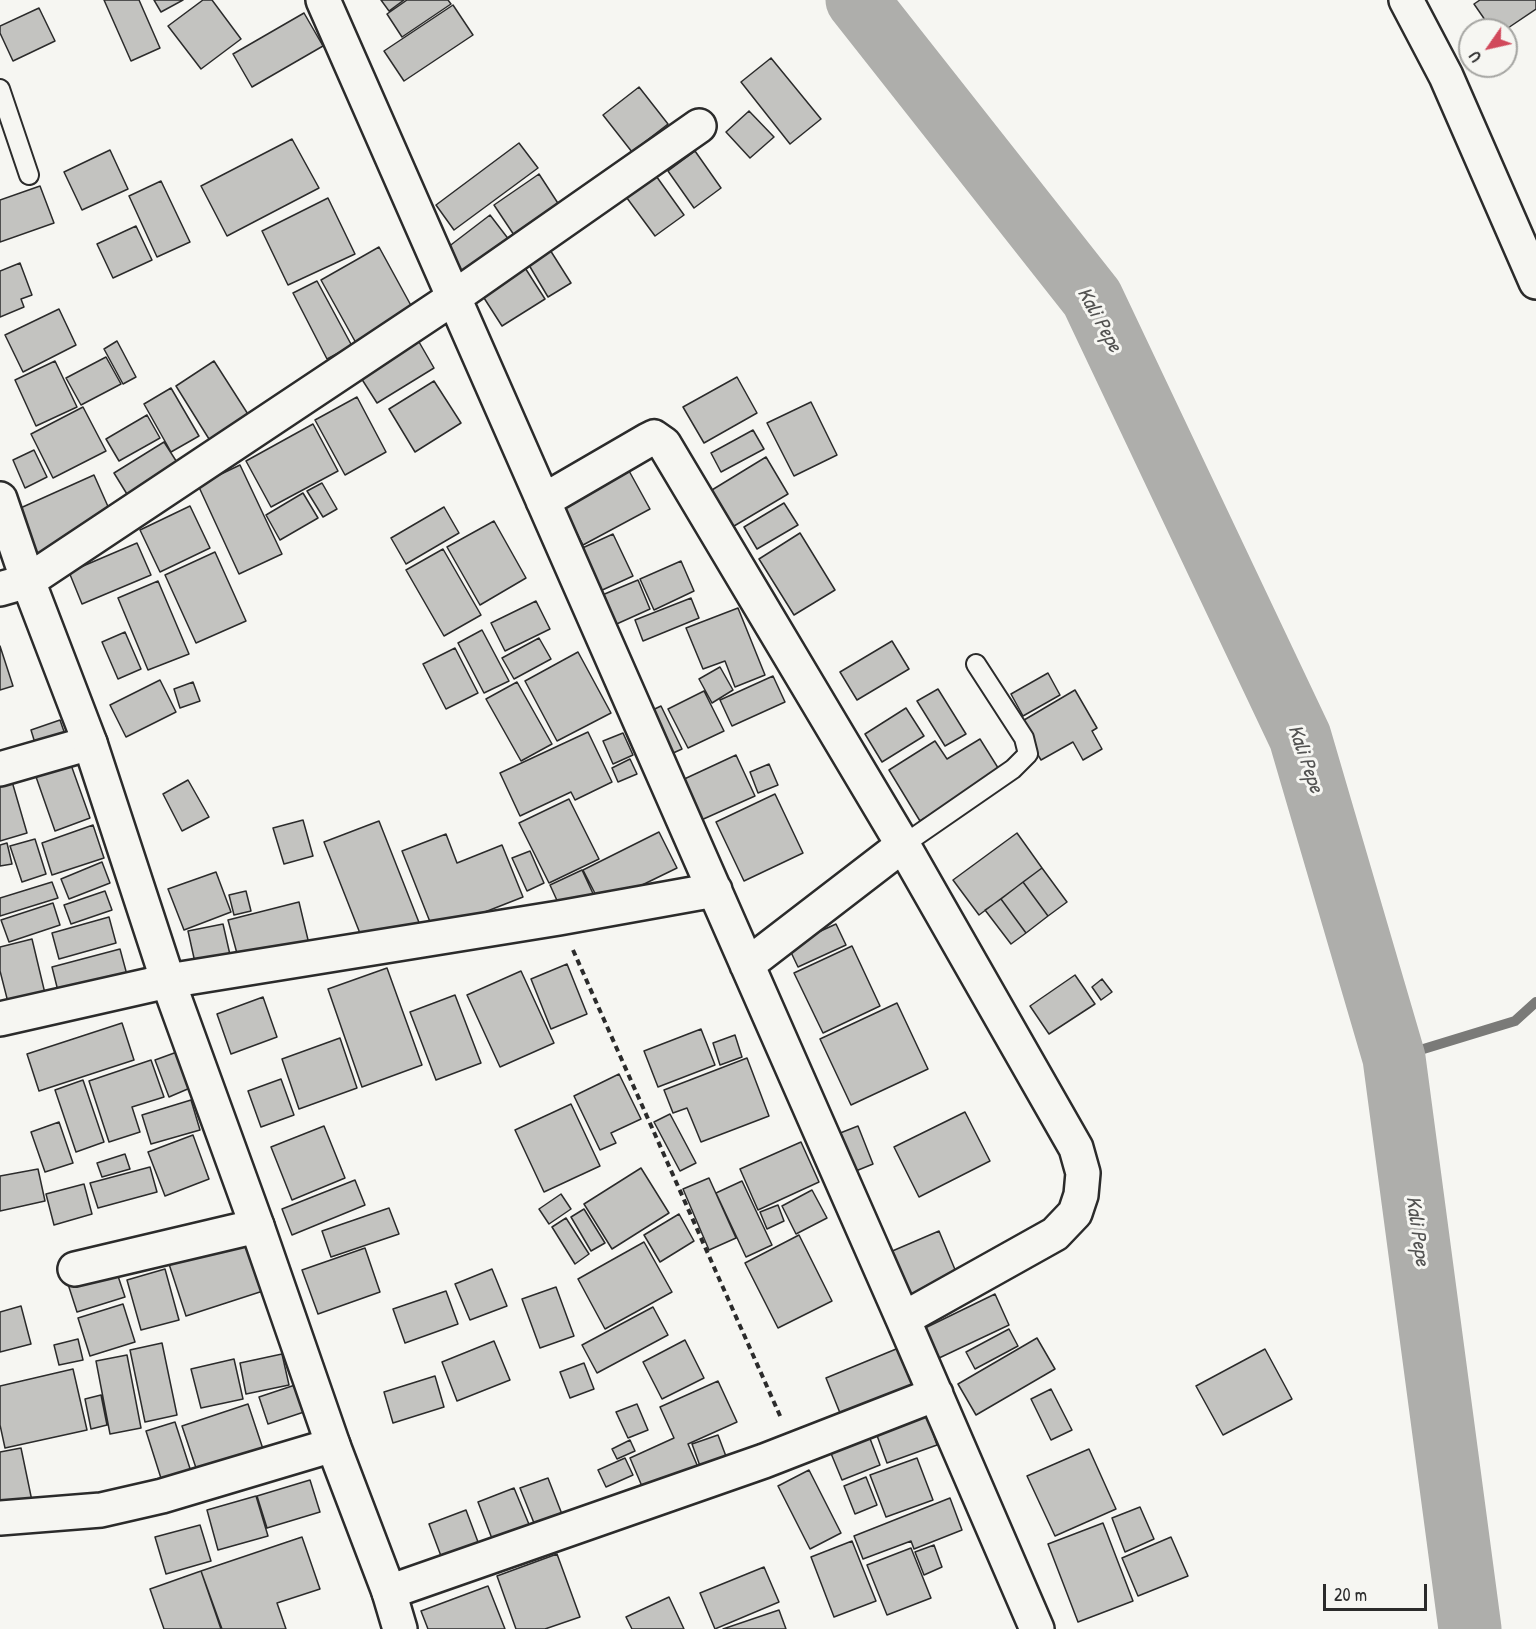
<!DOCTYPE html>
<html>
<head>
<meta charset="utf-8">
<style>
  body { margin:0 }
  #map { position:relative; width:1536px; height:1629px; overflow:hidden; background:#f6f6f2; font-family:"Patrick Hand",sans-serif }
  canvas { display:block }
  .north { position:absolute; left:1458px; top:18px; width:60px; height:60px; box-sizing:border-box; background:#f6f6f2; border:2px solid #a5a5a2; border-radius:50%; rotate:236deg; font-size:16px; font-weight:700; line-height:24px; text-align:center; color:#2b2b2b }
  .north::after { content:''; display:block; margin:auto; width:21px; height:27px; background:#d1495b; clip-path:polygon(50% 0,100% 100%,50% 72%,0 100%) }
  .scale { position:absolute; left:1323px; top:1584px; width:104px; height:27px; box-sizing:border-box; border:3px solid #2b2b2b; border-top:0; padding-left:8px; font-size:18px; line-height:21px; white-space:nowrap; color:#2b2b2b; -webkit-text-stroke:4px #f6f6f2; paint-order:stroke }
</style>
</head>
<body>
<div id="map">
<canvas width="1536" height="1629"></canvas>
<div class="north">U</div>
<div class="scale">20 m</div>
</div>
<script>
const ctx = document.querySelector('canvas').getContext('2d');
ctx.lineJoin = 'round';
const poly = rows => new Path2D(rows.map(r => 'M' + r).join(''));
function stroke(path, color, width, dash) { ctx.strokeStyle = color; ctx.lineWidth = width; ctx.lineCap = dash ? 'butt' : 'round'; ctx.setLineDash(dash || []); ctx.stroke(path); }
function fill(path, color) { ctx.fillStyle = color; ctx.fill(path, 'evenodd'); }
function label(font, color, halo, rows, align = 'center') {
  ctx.font = font + ' "Patrick Hand",sans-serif'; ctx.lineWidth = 6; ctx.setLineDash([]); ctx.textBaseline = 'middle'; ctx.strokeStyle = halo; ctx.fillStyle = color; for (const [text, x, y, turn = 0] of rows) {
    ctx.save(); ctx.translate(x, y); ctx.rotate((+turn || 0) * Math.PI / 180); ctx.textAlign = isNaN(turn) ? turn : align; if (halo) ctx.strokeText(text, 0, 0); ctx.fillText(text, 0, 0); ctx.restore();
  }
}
stroke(poly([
  [1394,1058,1515,1021,1536,1002]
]), '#7a7a78', 10);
stroke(poly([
  [857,0,1092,298,1300,737,1394,1058,1470,1629]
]), '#aeaeab', 63);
const building = poly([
  [104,0,139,0,160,48,131,61,104,0],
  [154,0,183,0,161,12,154,0],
  [203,0,212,0,241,39,201,69,168,26,203,0],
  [381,0,404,0,389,11,381,0],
  [407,0,448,0,451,4,402,37,387,14,407,0],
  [1480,0,1536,0,1536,9,1505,30,1492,30,1474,4,1480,0],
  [453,5,473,35,404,81,384,51,453,5],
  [39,8,55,41,13,61,0,33,0,26,39,8],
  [304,13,323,46,252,87,233,54,304,13],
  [771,58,821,119,790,144,741,82,771,58],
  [639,87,668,124,632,152,603,115,639,87],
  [749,111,774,137,750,158,726,132,749,111],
  [292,139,319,188,227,236,201,186,292,139],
  [519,143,538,168,454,230,436,205,519,143],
  [110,150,128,189,82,210,64,172,110,150],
  [695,151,721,188,694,208,668,171,695,151],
  [654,173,684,215,655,236,624,194,654,173],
  [539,174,563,211,518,241,494,205,539,174],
  [161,181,190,242,157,257,129,196,161,181],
  [40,186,54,223,0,242,0,200,40,186],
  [328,198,355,254,288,285,262,231,328,198],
  [490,215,513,245,463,284,439,254,490,215],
  [136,226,152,260,113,278,97,244,136,226],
  [545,242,571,283,548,297,523,255,545,242],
  [379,247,414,311,356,343,321,280,379,247],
  [520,260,545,299,502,326,477,287,520,260],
  [20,263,32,295,21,299,24,307,0,317,0,271,20,263],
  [317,281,352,346,327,359,293,293,317,281],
  [59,309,76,345,23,372,5,335,59,309],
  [415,335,434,368,377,403,356,370,415,335],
  [117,341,136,377,123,384,104,349,117,341],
  [106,357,121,384,81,405,66,378,106,357],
  [55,361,77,407,36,426,15,380,55,361],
  [214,361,253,422,214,447,176,386,214,361],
  [737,377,757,413,704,443,683,407,737,377],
  [434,381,461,423,415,452,389,409,434,381],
  [171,388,199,436,171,452,144,404,171,388],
  [357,397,386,452,345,475,315,420,357,397],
  [811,402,837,455,794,476,767,423,811,402],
  [83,407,106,451,53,478,31,434,83,407],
  [147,415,160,438,119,461,106,439,147,415],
  [313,424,338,471,271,507,246,461,313,424],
  [753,430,764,449,721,472,711,453,753,430],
  [164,442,180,467,130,499,114,473,164,442],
  [34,450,47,477,25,488,13,460,34,450],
  [766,457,788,494,729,529,707,493,766,457],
  [240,465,282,554,239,574,198,485,240,465],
  [628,469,650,509,583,545,562,505,628,469],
  [94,475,114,520,37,555,16,510,94,475],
  [322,483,337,509,323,517,307,491,322,483],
  [303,493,318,518,280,540,266,515,303,493],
  [784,503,798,525,757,549,744,527,784,503],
  [190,506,210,548,160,572,140,530,190,506],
  [444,507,459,533,406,564,391,538,444,507],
  [494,521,526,578,480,605,447,547,494,521],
  [800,533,835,590,794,615,759,559,800,533],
  [613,534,633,576,587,597,567,555,613,534],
  [137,543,151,575,82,604,69,572,137,543],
  [443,549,481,615,444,636,406,570,443,549],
  [215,552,246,621,196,643,165,575,215,552],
  [681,561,694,591,654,610,640,579,681,561],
  [638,580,650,609,601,631,588,601,638,580],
  [158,581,189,654,148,670,118,598,158,581],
  [691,598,699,618,643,641,635,620,691,598],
  [536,601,550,629,505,651,491,623,536,601],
  [738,608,765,675,735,687,725,661,703,669,686,628,738,608],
  [482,630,509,681,484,693,458,643,482,630],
  [125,632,141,669,118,679,102,642,125,632],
  [539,638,551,659,514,679,502,658,539,638],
  [892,641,909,669,857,700,840,672,892,641],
  [0,646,13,686,0,690,0,646],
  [455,648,478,693,446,709,423,664,455,648],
  [578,652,611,713,557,741,525,681,578,652],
  [720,667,733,690,712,703,699,679,720,667],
  [1048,673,1060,695,1023,716,1011,694,1048,673],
  [773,676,785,702,732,726,720,700,773,676],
  [160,680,176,712,126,737,110,705,160,680],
  [193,682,200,701,180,708,174,689,193,682],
  [517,682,552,744,521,761,486,699,517,682],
  [938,689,966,734,945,746,917,701,938,689],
  [1075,690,1097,728,1092,731,1102,749,1083,760,1073,742,1041,760,1019,723,1075,690],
  [704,691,724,731,688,748,668,709,704,691],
  [661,706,682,749,660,759,640,716,661,706],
  [906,708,924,736,882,762,865,734,906,708],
  [60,720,68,743,38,753,31,730,60,720],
  [588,732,612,782,575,800,571,792,520,816,500,773,588,732],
  [623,733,633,755,613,764,603,741,623,733],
  [980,739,1000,771,920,821,889,770,935,741,947,759,980,739],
  [736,755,755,796,699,821,680,781,736,755],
  [630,759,637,774,618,782,612,768,630,759],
  [70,762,90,818,55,831,35,774,70,762],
  [769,764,778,785,758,793,750,772,769,764],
  [11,778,27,833,0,841,0,781,11,778],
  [188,780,209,817,182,831,163,794,188,780],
  [775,794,803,853,744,881,716,822,775,794],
  [569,799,599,859,549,883,519,823,569,799],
  [303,820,313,856,284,864,273,828,303,820],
  [379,821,420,925,365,946,324,842,379,821],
  [93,825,104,858,52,875,42,843,93,825],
  [659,832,677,868,601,905,583,870,659,832],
  [1017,833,1042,868,979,915,953,880,1017,833],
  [446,834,457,863,502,845,523,897,434,932,402,851,446,834],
  [35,839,46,874,22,882,10,846,35,839],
  [7,843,12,864,0,866,0,845,7,843],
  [530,851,544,883,527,891,512,858,530,851],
  [102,862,110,883,69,899,61,879,102,862],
  [1042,868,1067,902,1048,916,1023,882,1042,868],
  [582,870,596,900,564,916,550,885,582,870],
  [216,872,231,912,184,930,168,889,216,872],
  [52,882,58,898,0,916,0,898,52,882],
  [1023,882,1048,916,1026,933,1001,899,1023,882],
  [105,891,112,910,71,924,64,905,105,891],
  [246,891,251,911,234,915,229,895,246,891],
  [1001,899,1026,933,1011,944,985,910,1001,899],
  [299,902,309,944,239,961,228,920,299,902],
  [53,903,60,925,9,942,1,920,53,903],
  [109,917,116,943,59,959,52,933,109,917],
  [223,924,233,968,198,976,188,931,223,924],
  [836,924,846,945,798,967,788,946,836,924],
  [32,939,48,1006,11,1014,0,971,0,947,32,939],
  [852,946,880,1006,823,1033,794,973,852,946],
  [120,949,130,986,61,1003,52,967,120,949],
  [567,964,587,1014,551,1029,531,979,567,964],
  [387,968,422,1065,362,1087,328,989,387,968],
  [521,971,554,1043,500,1067,467,995,521,971],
  [1075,975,1095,1004,1049,1034,1030,1006,1075,975],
  [1102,979,1112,992,1101,1000,1092,987,1102,979],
  [455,995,481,1063,436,1080,410,1012,455,995],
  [263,997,277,1037,231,1054,217,1014,263,997],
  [897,1003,928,1069,851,1105,820,1039,897,1003],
  [122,1023,134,1060,39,1091,27,1054,122,1023],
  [701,1029,715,1065,658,1087,644,1051,701,1029],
  [735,1035,742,1057,720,1065,713,1043,735,1035],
  [340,1038,357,1088,299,1109,282,1059,340,1038],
  [177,1052,190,1088,169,1097,155,1060,177,1052],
  [747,1058,769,1116,701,1142,687,1108,673,1113,664,1090,747,1058],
  [151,1060,164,1097,132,1107,140,1132,109,1142,89,1081,151,1060],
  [619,1074,641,1119,611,1133,616,1143,600,1150,574,1096,619,1074],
  [281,1079,294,1115,261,1127,248,1091,281,1079],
  [83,1080,104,1142,76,1152,55,1090,83,1080],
  [191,1100,200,1130,151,1144,142,1115,191,1100],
  [571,1104,600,1166,544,1192,515,1130,571,1104],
  [965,1112,990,1161,919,1197,894,1147,965,1112],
  [670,1114,696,1163,680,1171,654,1122,670,1114],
  [59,1122,73,1163,45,1172,31,1132,59,1122],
  [324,1126,345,1178,292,1200,271,1147,324,1126],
  [858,1126,873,1164,846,1175,830,1137,858,1126],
  [193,1135,209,1179,165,1196,148,1152,193,1135],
  [801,1142,819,1182,758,1210,740,1169,801,1142],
  [125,1154,130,1169,102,1177,97,1163,125,1154],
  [150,1167,157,1192,98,1208,90,1183,150,1167],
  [641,1168,669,1213,612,1249,584,1204,641,1168],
  [38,1169,45,1201,0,1211,0,1176,38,1169],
  [709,1178,736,1238,709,1250,683,1189,709,1178],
  [355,1180,365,1205,292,1235,282,1209,355,1180],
  [742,1181,772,1245,746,1257,716,1193,742,1181],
  [84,1184,92,1214,54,1225,46,1194,84,1184],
  [812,1190,827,1218,796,1234,782,1206,812,1190],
  [561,1194,571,1209,549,1224,539,1209,561,1194],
  [778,1205,784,1221,767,1229,760,1212,778,1205],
  [389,1208,399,1234,331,1257,322,1231,389,1208],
  [584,1209,605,1243,591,1251,571,1217,584,1209],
  [679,1214,694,1241,660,1262,644,1235,679,1214],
  [566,1218,589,1254,575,1264,552,1227,566,1218],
  [939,1231,961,1284,906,1307,883,1255,939,1231],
  [799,1235,832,1301,778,1328,745,1263,799,1235],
  [244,1236,263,1291,186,1316,168,1261,244,1236],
  [644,1242,672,1292,605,1329,578,1279,644,1242],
  [365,1248,380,1292,318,1314,302,1270,365,1248],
  [115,1267,125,1297,77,1312,67,1281,115,1267],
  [165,1269,179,1320,141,1330,127,1280,165,1269],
  [492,1269,507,1306,470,1320,455,1284,492,1269],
  [556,1287,574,1336,540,1348,522,1299,556,1287],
  [446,1291,458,1324,405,1343,393,1309,446,1291],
  [995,1294,1009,1325,937,1359,923,1329,995,1294],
  [123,1304,135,1342,90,1356,78,1318,123,1304],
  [21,1306,31,1344,0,1352,0,1312,21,1306],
  [653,1307,668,1335,597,1373,582,1345,653,1307],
  [1009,1329,1018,1346,975,1369,966,1352,1009,1329],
  [1037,1338,1055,1369,976,1415,958,1384,1037,1338],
  [78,1339,83,1360,59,1365,54,1345,78,1339],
  [685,1340,704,1378,662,1399,643,1362,685,1340],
  [494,1341,510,1380,457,1401,442,1362,494,1341],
  [162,1343,177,1415,145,1422,130,1350,162,1343],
  [901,1347,919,1393,844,1423,826,1378,901,1347],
  [1265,1349,1292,1399,1223,1435,1196,1386,1265,1349],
  [282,1354,289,1385,246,1394,240,1363,282,1354],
  [127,1355,141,1428,110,1434,96,1361,127,1355],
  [234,1359,243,1399,201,1408,191,1369,234,1359],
  [584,1363,594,1389,570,1398,560,1372,584,1363],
  [73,1369,87,1430,5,1448,0,1425,0,1386,73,1369],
  [435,1376,444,1407,393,1423,384,1392,435,1376],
  [718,1381,737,1422,688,1444,701,1474,647,1498,630,1458,674,1438,660,1407,718,1381],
  [298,1384,307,1411,268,1424,259,1397,298,1384],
  [1051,1389,1072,1430,1051,1440,1031,1399,1051,1389],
  [101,1395,107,1425,91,1429,85,1399,101,1395],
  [248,1404,267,1461,201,1483,182,1426,248,1404],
  [637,1404,648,1430,628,1438,616,1412,637,1404],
  [926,1413,937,1445,887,1463,875,1430,926,1413],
  [175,1422,195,1484,166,1494,146,1431,175,1422],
  [718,1435,730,1467,704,1477,692,1444,718,1435],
  [869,1436,880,1465,842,1480,830,1451,869,1436],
  [630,1440,635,1451,617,1459,612,1449,630,1440],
  [21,1448,32,1501,0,1507,0,1452,21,1448],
  [1089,1449,1116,1509,1055,1536,1027,1476,1089,1449],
  [625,1458,633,1475,606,1487,598,1470,625,1458],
  [917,1458,933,1500,886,1517,870,1475,917,1458],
  [809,1470,841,1533,810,1549,778,1486,809,1470],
  [866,1477,877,1505,855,1514,844,1486,866,1477],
  [548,1478,565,1522,538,1533,520,1488,548,1478],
  [310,1480,320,1512,267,1528,257,1496,310,1480],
  [514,1488,533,1534,496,1549,478,1502,514,1488],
  [256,1496,268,1536,218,1550,207,1510,256,1496],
  [950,1498,962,1530,914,1549,911,1541,863,1559,854,1536,950,1498],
  [1140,1507,1154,1539,1125,1552,1112,1518,1140,1507],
  [466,1510,481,1550,444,1564,429,1524,466,1510],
  [1103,1523,1133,1601,1078,1622,1048,1544,1103,1523],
  [200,1525,211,1561,166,1574,155,1537,200,1525],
  [302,1537,320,1589,277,1603,286,1629,222,1629,201,1571,302,1537],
  [1171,1537,1188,1576,1138,1596,1122,1558,1171,1537],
  [852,1541,876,1601,834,1617,811,1557,852,1541],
  [934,1545,942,1567,924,1575,915,1552,934,1545],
  [911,1548,931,1598,887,1615,867,1565,911,1548],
  [557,1554,580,1617,545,1629,516,1629,497,1576,557,1554],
  [764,1567,779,1602,715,1629,700,1593,764,1567],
  [201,1571,221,1629,164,1629,150,1589,201,1571],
  [488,1586,505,1629,428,1629,421,1611,488,1586],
  [669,1597,684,1629,632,1629,626,1617,669,1597],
  [779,1610,786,1629,723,1629,779,1610]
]);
fill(building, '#c3c3c0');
stroke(building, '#2b2b2b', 1.5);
const service = poly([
  [0,89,29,175],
  [903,845,1013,769,1028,754,1024,738,976,664]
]);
const minor = poly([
  [323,0,903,1319,1037,1629],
  [1406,0,1446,76,1536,282],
  [543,501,648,440,654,437,664,444,903,845,1076,1148,1083,1173,1081,1195,1075,1213,1055,1234,903,1319],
  [0,589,28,581,453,298,699,126],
  [0,769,90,743],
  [747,965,903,845],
  [0,1019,168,981,559,918,715,890],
  [75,1269,257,1226],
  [0,1518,101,1510,162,1496,333,1445],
  [389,1592,764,1461,936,1394]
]);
const tertiary = poly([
  [0,499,28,581,90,743,168,981,257,1226,333,1445,389,1592,400,1629]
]);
stroke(service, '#2b2b2b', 22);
stroke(minor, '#2b2b2b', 38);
stroke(tertiary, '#2b2b2b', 38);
stroke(poly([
  [573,950,781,1418]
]), '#2b2b2b', 4, [6, 4.5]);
stroke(service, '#f6f6f2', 18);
stroke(minor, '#f6f6f2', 33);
stroke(tertiary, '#f6f6f2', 33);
label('italic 21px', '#525251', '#f6f6f2', [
  ["Kali Pepe",1099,320,61],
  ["Kali Pepe",1305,759,71],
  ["Kali Pepe",1417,1231,82]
]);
</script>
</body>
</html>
